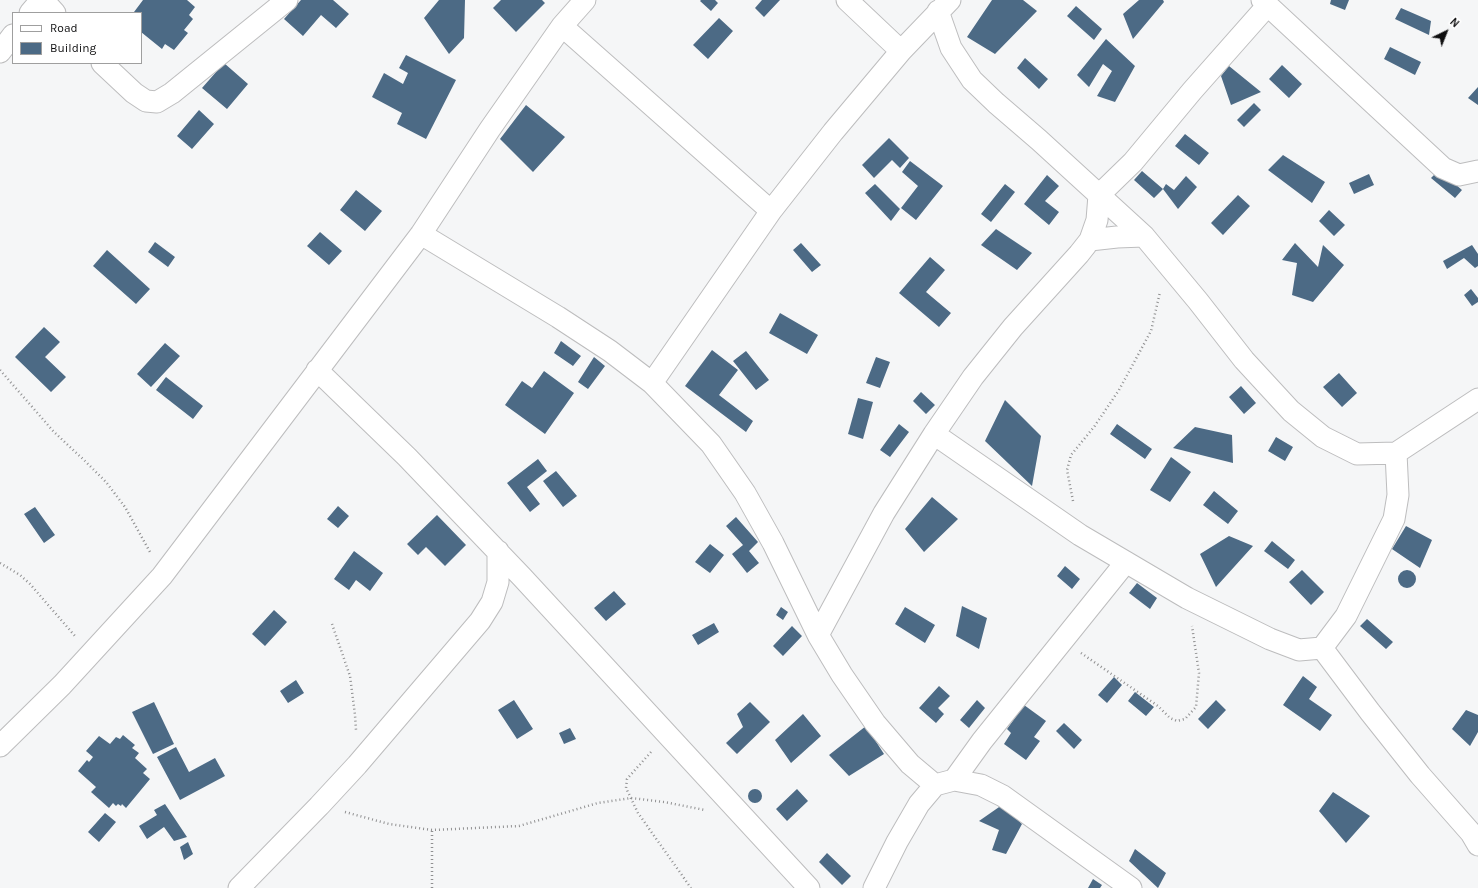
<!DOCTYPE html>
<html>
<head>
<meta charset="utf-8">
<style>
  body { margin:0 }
  #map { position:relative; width:1478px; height:888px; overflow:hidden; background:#f5f6f7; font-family:Karla,sans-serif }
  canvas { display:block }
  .legend { position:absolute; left:12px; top:12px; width:130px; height:52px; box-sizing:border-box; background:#fff; border:1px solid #9f9f9f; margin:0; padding:5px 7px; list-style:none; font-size:12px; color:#0e0e0f }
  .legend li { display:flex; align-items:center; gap:8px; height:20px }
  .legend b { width:20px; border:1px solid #9f9f9f }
  .north { position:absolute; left:1426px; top:12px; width:40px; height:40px; -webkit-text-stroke:3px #fff; paint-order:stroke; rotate:43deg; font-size:11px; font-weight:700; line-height:16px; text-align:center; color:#0e0e0f }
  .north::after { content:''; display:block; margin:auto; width:14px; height:18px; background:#0e0e0f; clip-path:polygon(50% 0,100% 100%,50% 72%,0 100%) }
</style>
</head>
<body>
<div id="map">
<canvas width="1478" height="888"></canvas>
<ul class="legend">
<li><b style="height:5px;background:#fff"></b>Road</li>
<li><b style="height:11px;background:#4c6a85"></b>Building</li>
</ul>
<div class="north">N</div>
</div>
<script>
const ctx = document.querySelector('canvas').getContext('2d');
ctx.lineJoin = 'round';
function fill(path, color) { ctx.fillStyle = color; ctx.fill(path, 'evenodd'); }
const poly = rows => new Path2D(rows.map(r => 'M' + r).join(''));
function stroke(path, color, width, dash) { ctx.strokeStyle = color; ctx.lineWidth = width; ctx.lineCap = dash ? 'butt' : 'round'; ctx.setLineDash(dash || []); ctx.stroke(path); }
fill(poly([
  [143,0,187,0,195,7,189,15,193,19,184,30,188,33,174,50,165,44,162,49,141,32,141,13,135,13,134,12],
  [301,0,333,0,349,14,336,28,321,15,303,36,284,19],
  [439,0,465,0,464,38,449,54,424,18],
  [501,0,542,0,545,3,516,32,493,8],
  [701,0,715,0,718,3,711,11,700,1],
  [762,0,780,0,764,17,755,8],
  [992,0,1023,0,1037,11,995,54,967,37],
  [1139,0,1163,0,1164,2,1133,39,1123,14],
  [1331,0,1349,0,1345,10,1330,4],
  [1076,6,1102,29,1094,40,1067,16],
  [1401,8,1431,21,1429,35,1395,19],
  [719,18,733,31,708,59,693,45],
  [1106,39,1135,66,1115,102,1097,96,1112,71,1103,64,1089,87,1077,75],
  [1390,47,1421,62,1415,75,1384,59],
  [406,55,456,80,426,139,397,124,402,113,372,97,384,73,403,84,408,73,399,68],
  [1025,58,1048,79,1039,89,1017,68],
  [224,63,248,84,227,109,202,88],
  [1282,65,1302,84,1289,98,1269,79],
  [1229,66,1261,92,1231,105,1221,76],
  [1478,87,1478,105,1468,98],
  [1254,103,1261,110,1244,127,1237,120],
  [526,105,565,137,533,172,500,139],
  [199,110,214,124,192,149,177,136],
  [1185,134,1209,153,1199,165,1175,146],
  [889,138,909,158,900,168,892,160,874,178,862,165],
  [1283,155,1325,182,1312,203,1268,170],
  [910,161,943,186,916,220,901,208,918,186,902,172],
  [1439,170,1462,190,1455,198,1431,178],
  [1142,171,1163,189,1154,198,1134,180],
  [1369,174,1374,185,1354,194,1349,183],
  [1047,175,1059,186,1045,201,1059,212,1049,225,1024,204],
  [1186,176,1197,187,1178,209,1163,189,1166,184,1174,190],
  [875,184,900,209,891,221,865,193],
  [1005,184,1015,192,991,222,981,214],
  [356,190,382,211,365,231,340,210],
  [1238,195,1250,206,1223,235,1211,223],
  [1329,210,1345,225,1334,236,1319,221],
  [996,229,1032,253,1017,270,981,245],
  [320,232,342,251,329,265,307,246],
  [155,242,175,257,168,267,148,252],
  [801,243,821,265,812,272,793,250],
  [1295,243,1318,267,1323,245,1344,265,1313,302,1292,295,1297,263,1282,260],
  [1472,245,1478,254,1478,266,1475,268,1464,258,1447,269,1443,261],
  [107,250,150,289,136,304,93,266],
  [930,257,945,270,926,292,951,313,939,327,899,293],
  [1471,289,1478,298,1478,302,1472,306,1464,295],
  [780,313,818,335,807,354,769,333],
  [44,327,60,342,45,357,66,377,51,392,15,357],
  [561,341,581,356,573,366,554,353],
  [165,343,180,356,151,387,137,374],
  [712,350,738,370,719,395,753,421,746,432,685,386],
  [746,351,769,380,756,390,733,361],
  [594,357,605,366,588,389,578,382],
  [876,357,890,362,880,388,866,383],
  [544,371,574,393,545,434,505,405,522,381,532,388],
  [1339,373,1357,393,1342,407,1323,387],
  [166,377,203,406,193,419,156,390],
  [1241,386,1256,403,1244,414,1229,397],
  [921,392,935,405,926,414,913,401],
  [858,398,873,402,863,439,848,434],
  [1005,400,1041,436,1032,486,985,441],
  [899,424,909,432,890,457,880,450],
  [1117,424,1152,449,1145,459,1110,434],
  [1195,427,1232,435,1233,463,1173,448],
  [1276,437,1293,447,1285,461,1268,451],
  [1171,457,1191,472,1170,502,1150,490],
  [538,459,547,471,527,487,540,504,530,512,507,483],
  [556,471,577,496,563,507,543,481],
  [1214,491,1238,511,1228,524,1203,505],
  [932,497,958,519,924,552,905,529],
  [338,506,349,516,338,528,327,519],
  [35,507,55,535,44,543,24,514],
  [437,515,466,545,445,566,426,547,418,555,407,544],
  [736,517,758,542,749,551,759,563,747,573,732,554,743,545,726,526],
  [1406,526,1432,540,1420,568,1392,549],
  [1229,536,1253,546,1216,587,1200,554],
  [1272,541,1295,560,1288,569,1264,551],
  [710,544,724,555,710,573,695,562],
  [354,551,383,573,370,591,356,580,349,590,334,579],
  [1065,566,1080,579,1072,589,1057,576],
  [1302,570,1324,592,1311,605,1289,582],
  '1398 579a9 9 0 1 1 18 0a9 9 0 1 1-18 0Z',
  [1137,583,1157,598,1150,609,1129,593],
  [614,591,626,604,606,621,594,608],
  [962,606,987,618,979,649,956,636],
  [781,607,788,612,783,620,776,615],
  [905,607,935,625,925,643,895,624],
  [274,610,287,622,265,646,252,634],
  [1367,619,1393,642,1386,649,1360,626],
  [714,623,719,632,698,645,692,635],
  [792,626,802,636,783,656,773,646],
  [1303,676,1317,687,1309,699,1332,715,1320,731,1283,705],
  [1114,677,1122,685,1107,703,1098,695],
  [296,680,304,693,288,703,280,691],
  [939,686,950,696,938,708,944,714,936,723,919,708],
  [1135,692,1154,707,1146,716,1128,701],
  [514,700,533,729,517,739,498,710],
  [977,700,985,708,969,728,960,720],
  [1216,700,1226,710,1208,729,1198,719],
  [154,702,174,744,153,754,132,712],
  [750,702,770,722,737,754,726,743,743,727,737,714],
  [1024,705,1046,721,1034,737,1040,741,1026,760,1004,744,1011,733,1007,729],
  [1466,710,1478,715,1478,732,1470,746,1452,729],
  [803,714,821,736,791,763,775,740],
  [1064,723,1082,740,1074,749,1056,731],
  [866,726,884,754,849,776,829,755],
  [570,728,576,739,564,744,559,733],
  [123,735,135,745,132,748,139,753,135,758,147,769,143,773,150,779,126,808,122,804,121,806,118,804,116,806,113,803,109,808,91,792,96,787,78,771,87,760,89,762,93,757,86,751,99,736,110,744,116,737,120,739],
  [176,747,189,772,215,758,225,776,180,800,157,757],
  [797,789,808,801,787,821,776,809],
  '748 796a7 7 0 1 1 14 0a7 7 0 1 1-14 0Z',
  [1333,792,1370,816,1346,843,1319,811],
  [165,804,187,837,174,841,164,827,147,839,139,826,157,815,154,810],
  [1002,805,1022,824,1006,854,992,850,999,830,979,821],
  [105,813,116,822,99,842,88,832],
  [188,842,193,854,184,860,180,847],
  [1135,849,1166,873,1158,888,1129,861],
  [827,853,851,876,842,885,819,862],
  [1093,879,1102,885,1100,888,1088,888]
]), '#4c6a85');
const minor = poly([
  [43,0,55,13],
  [847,0,901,51],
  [1262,0,1443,168,1459,175,1478,171],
  [938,11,951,48,972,80,996,103,1039,140,1144,236,1198,301,1244,360,1291,411,1323,437,1357,454,1396,453,1478,399],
  [30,13,41,0],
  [562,26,771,211],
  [0,52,13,35],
  [102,63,134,93,146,101,157,102,172,93,287,0],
  [421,234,558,317,610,351,652,383,711,444,745,493,773,543,818,635,842,675,875,723,910,764,935,785],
  [1090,240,1117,237,1144,236],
  [317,370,407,457,522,577,809,888],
  [652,383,771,211,833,132,901,51,950,0],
  [934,434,1080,535,1187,598,1270,639,1299,650,1322,648,1346,616,1394,519,1398,495,1396,453],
  [818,635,884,513,934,434,973,377,1013,327,1079,254,1090,240,1097,220,1099,195,1133,162,1192,91,1268,5],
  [1322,648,1370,712,1420,775,1471,833,1478,845],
  [0,746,62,685,162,576,421,234,490,129,562,26,585,0],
  [954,780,982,741,1126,562],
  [239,888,319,806,357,765,480,621,492,602,498,582,498,551],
  [874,888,897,842,919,804,935,785,954,780,981,785,1003,796,1131,888]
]);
stroke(minor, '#bdbdbe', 23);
stroke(poly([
  [0,370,54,432,84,460,106,482,125,507,150,552],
  [1073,501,1067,470,1071,455,1094,427,1119,390,1151,331,1160,292],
  [0,563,20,575,30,584,75,636],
  [332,624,350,676,355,715,356,730],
  [1081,653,1158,706,1170,718,1177,721,1185,719,1196,707,1199,673,1192,626],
  [651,752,627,779,626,788,638,813,691,888],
  [345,812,389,824,432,830,519,826,598,803,631,798,664,802,705,810],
  [432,888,432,830]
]), '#909091', 2.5, [1, 3]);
stroke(minor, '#fff', 21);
</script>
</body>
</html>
